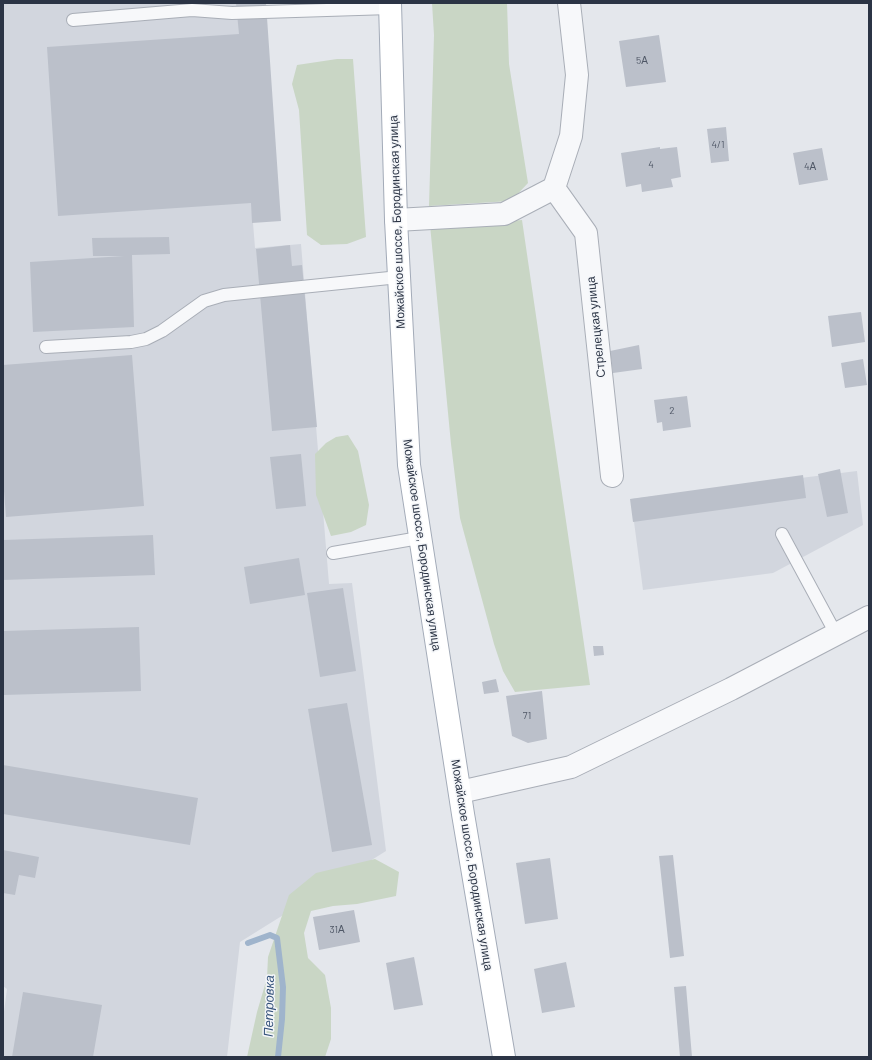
<!DOCTYPE html>
<html>
<head>
<meta charset="utf-8">
<style>
  body { margin:0 }
  #map { position:relative; width:872px; height:1060px; overflow:hidden; background:#e4e7ec; font-family:Barlow,sans-serif }
  canvas { display:block }
  .frame { position:absolute; inset:0; border:4px solid #2b3445; pointer-events:none }
</style>
</head>
<body>
<div id="map">
<canvas width="872" height="1060"></canvas>
<div class="frame"></div>
</div>
<script>
const ctx = document.querySelector('canvas').getContext('2d');
ctx.lineJoin = 'round';
function fill(path, color) { ctx.fillStyle = color; ctx.fill(path, 'evenodd'); }
const poly = rows => new Path2D(rows.map(r => 'M' + r).join(''));
function stroke(path, color, width, dash) { ctx.strokeStyle = color; ctx.lineWidth = width; ctx.lineCap = dash ? 'butt' : 'round'; ctx.setLineDash(dash || []); ctx.stroke(path); }
function label(font, color, halo, rows, align = 'center') {
  ctx.font = font + ' Barlow,sans-serif'; ctx.lineWidth = 3; ctx.setLineDash([]); ctx.textBaseline = 'middle'; ctx.strokeStyle = halo; ctx.fillStyle = color; for (const [text, x, y, turn = 0] of rows) {
    ctx.save(); ctx.translate(x, y); ctx.rotate((+turn || 0) * Math.PI / 180); ctx.textAlign = isNaN(turn) ? turn : align; if (halo) ctx.strokeText(text, 0, 0); ctx.fillText(text, 0, 0); ctx.restore();
  }
}
fill(poly([
  [3,3,266,3,253,223,255,248,301,244,329,584,352,583,386,851,240,942,227,1057,3,1057,3,1019,7,989,3,986],
  [857,471,863,525,773,573,643,590,631,499]
]), '#d2d6de');
fill(poly([
  [432,3,507,3,509,64,528,183,511,201,429,206,434,35],
  [337,59,353,59,366,237,347,244,321,245,307,235,299,110,292,84,297,65],
  [522,220,590,685,515,692,503,671,494,644,460,518,451,444,430,225,467,225],
  [348,435,358,451,369,505,366,525,351,532,331,536,316,495,315,454,326,443,336,437],
  [375,859,399,872,396,896,357,904,333,906,311,911,304,933,308,958,325,975,331,1008,331,1039,325,1057,247,1057,257,1012,267,978,268,957,289,895,316,873]
]), '#c9d6c5');
stroke(poly([
  [248,943,270,935,277,938,283,987,282,1019,278,1057]
]), '#9fb4cc', 6);
fill(poly([
  [236,3,266,3,281,221,252,223,251,203,58,216,47,47,239,34],
  [659,35,666,82,626,87,619,41],
  [726,127,729,161,711,163,707,129],
  [660,147,660,149,677,147,681,177,671,179,673,187,642,192,641,184,626,187,621,153],
  [822,148,828,180,799,185,793,153],
  [169,237,170,254,132,255,134,327,33,332,30,262,124,256,93,256,92,238],
  [290,245,292,266,302,265,317,427,272,431,256,249],
  [861,312,865,342,832,347,828,316],
  [639,345,642,369,613,373,610,351],
  [132,355,144,506,6,517,3,478,3,365],
  [863,359,867,385,845,388,841,363],
  [687,396,691,427,663,431,662,422,657,423,654,400],
  [301,454,306,506,276,509,270,457],
  [840,469,848,513,827,517,818,474],
  [803,475,806,498,633,522,630,499],
  [153,535,155,575,3,580,3,540],
  [299,558,305,595,250,604,244,567],
  [343,588,356,671,320,677,307,593],
  [139,627,141,691,3,695,3,631],
  [593,646,603,646,604,655,594,656],
  [496,679,499,692,484,694,482,682],
  [542,691,547,739,528,743,512,736,506,696],
  [347,703,372,845,332,852,308,709],
  [3,765,198,798,190,845,3,814],
  [3,850,39,857,35,878,19,875,15,895,3,893],
  [673,855,684,956,670,958,659,856],
  [550,858,558,919,525,924,516,863],
  [354,910,360,942,319,950,313,917],
  [414,957,423,1005,394,1010,386,963],
  [566,962,575,1007,542,1013,534,969],
  [686,986,692,1057,680,1057,674,987],
  [23,992,102,1005,93,1057,12,1057]
]), '#bbc0ca');
const service = poly([
  [73,20,192,10,232,13,390,8],
  [46,347,131,342,146,339,162,331,204,301,224,295,399,277],
  [782,534,836,634],
  [333,553,419,538]
]);
const minor = poly([
  [554,188,586,233,612,476],
  [396,220,504,214,554,188,571,136,577,75,569,3]
]);
const tertiary = poly([
  [460,792,571,767,731,689,869,617]
]);
const primary = poly([
  [390,3,396,220,409,465,463,814,504,1057]
]);
stroke(service, '#a9aeb7', 14);
stroke(minor, '#a9aeb7', 24);
stroke(tertiary, '#a9aeb7', 24);
stroke(primary, '#a3abb8', 24);
stroke(service, '#f7f8fa', 12);
stroke(minor, '#f7f8fa', 22);
stroke(tertiary, '#f7f8fa', 22);
stroke(primary, '#fff', 22);
label('10px', '#4f5766', null, [
  ["5А",642,61],
  ["4/1",718,145],
  ["4",651,165],
  ["4А",810,167],
  ["2",672,411],
  ["71",527,716],
  ["31А",337,930]
]);
label('12px', '#2b3445', '#f4f6f9', [
  ["Можайское шоссе, Бородинская улица",397,222,-92],
  ["Стрелецкая улица",596,327,-96],
  ["Можайское шоссе, Бородинская улица",422,545,82],
  ["Можайское шоссе, Бородинская улица",472,865,81]
]);
label('italic 13px', '#34527a', '#f4f6f9', [
  ["Петровка",269,1006,-89]
]);
</script>
</body>
</html>
